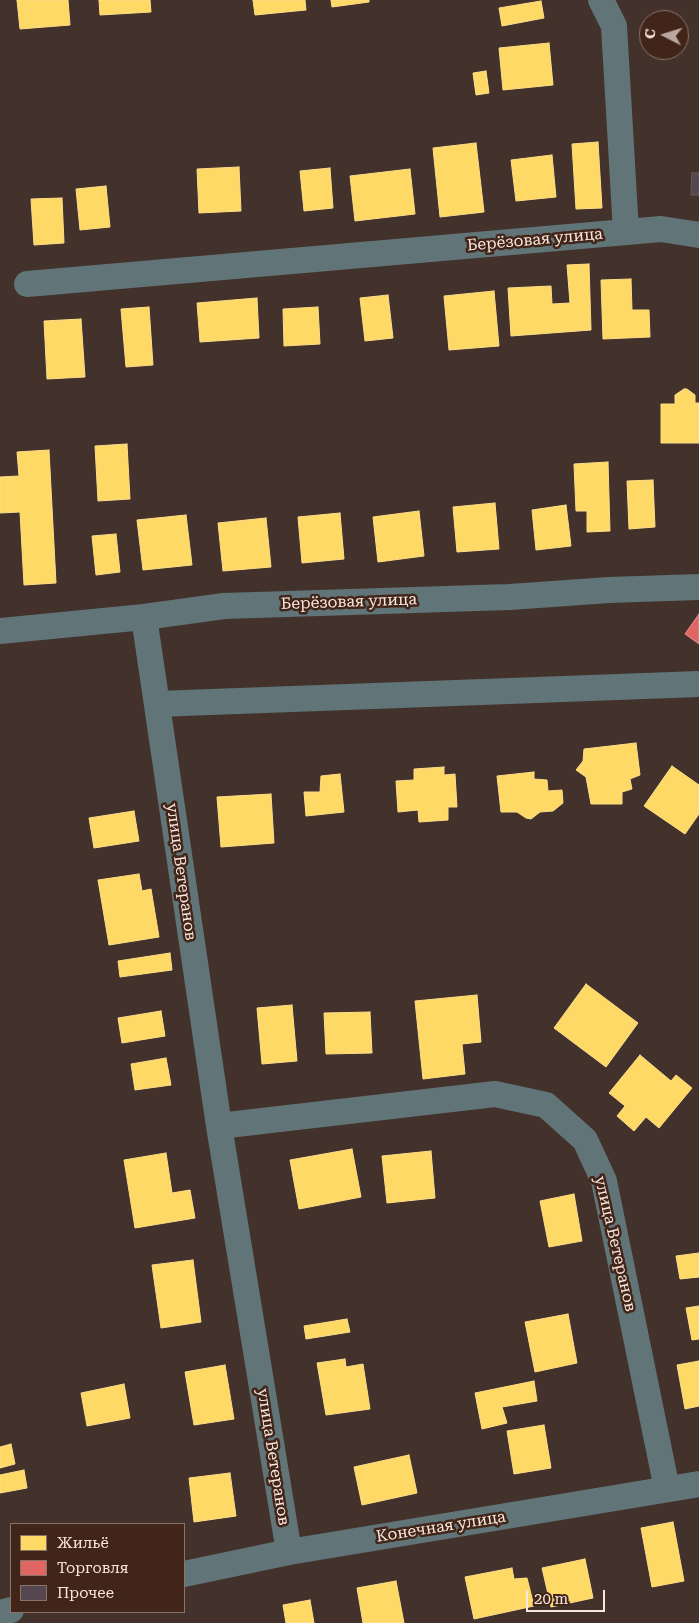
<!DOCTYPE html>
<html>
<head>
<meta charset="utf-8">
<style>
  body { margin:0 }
  #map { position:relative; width:699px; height:1623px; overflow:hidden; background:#42322b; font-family:"Roboto Serif",serif }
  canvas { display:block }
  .legend { position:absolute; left:10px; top:1523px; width:175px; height:90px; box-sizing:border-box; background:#402518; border:1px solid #8b7368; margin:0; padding:6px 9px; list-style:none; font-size:15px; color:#fbe7df }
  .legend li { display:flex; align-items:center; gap:10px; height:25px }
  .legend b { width:25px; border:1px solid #8b7368 }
  .north { position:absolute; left:639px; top:10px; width:50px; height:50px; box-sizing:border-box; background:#402518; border:1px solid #8b7368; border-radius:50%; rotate:275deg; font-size:14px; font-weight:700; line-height:20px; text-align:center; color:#fbe7df }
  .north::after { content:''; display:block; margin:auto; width:18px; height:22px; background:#baa8a0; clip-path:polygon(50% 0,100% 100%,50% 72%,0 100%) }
  .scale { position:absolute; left:526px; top:1590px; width:79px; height:22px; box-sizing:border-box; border:2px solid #fbe7df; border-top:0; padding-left:6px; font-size:15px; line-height:18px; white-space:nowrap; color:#fbe7df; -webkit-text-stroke:4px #402518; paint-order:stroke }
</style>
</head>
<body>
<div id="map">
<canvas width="699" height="1623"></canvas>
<ul class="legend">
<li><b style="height:14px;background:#ffd966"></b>Жильё</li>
<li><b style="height:14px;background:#e06666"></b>Торговля</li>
<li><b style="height:14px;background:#55464f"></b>Прочее</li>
</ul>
<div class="north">С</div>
<div class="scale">20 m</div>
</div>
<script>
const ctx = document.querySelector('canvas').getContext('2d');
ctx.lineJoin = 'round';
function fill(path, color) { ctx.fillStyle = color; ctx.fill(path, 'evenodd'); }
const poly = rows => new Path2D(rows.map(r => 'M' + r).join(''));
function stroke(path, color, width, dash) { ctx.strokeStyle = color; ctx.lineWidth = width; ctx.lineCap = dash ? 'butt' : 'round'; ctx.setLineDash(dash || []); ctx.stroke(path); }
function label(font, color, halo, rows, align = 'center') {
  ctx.font = font + ' "Roboto Serif",serif'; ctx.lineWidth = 5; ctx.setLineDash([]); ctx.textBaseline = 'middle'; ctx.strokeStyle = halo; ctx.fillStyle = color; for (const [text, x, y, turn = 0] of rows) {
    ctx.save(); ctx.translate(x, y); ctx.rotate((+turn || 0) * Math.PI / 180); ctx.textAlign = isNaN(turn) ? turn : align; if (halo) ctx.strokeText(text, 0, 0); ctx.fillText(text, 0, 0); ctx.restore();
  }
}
const homes = poly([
  [17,0,68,0,70,25,20,29,17,0],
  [99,0,150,0,151,12,100,15,99,0],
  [253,0,305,0,306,10,255,15,253,0],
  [331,0,369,0,369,2,332,7,331,0],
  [541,1,544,18,502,26,499,8,541,1],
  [549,43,553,85,503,90,499,48,549,43],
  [486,71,489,93,476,95,473,73,486,71],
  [598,142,602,208,576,209,572,144,598,142],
  [476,143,484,212,440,217,433,148,476,143],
  [552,155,556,197,516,201,511,160,552,155],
  [239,167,241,211,199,213,197,169,239,167],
  [330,168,333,208,304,211,300,171,330,168],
  [410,169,415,214,355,221,350,176,410,169],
  [106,186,110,227,80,230,76,189,106,186],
  [62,198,64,243,34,245,31,199,62,198],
  [589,264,591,330,511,336,508,288,551,286,552,304,570,303,567,265,589,264],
  [631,279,632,310,649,310,650,337,603,339,601,280,631,279],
  [494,291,499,346,449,350,444,296,494,291],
  [388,295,393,338,365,341,360,298,388,295],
  [257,298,259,338,200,342,197,303,257,298],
  [149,307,153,365,126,367,121,309,149,307],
  [318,307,320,344,284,346,283,309,318,307],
  [81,319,85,377,47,379,44,321,81,319],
  [684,389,687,389,695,395,695,403,699,403,699,443,661,443,661,404,675,404,675,395,684,389],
  [127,444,130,499,98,501,95,446,127,444],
  [49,450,56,583,24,585,20,512,0,513,0,477,19,476,17,452,49,450],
  [608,462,610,531,587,532,587,511,576,511,574,464,608,462],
  [653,480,655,527,629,529,627,481,653,480],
  [495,503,499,549,457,552,453,507,495,503],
  [566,505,571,546,536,550,532,510,566,505],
  [419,511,424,556,378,562,373,517,419,511],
  [340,513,344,559,302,563,298,517,340,513],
  [186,515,192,565,143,570,137,520,186,515],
  [266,518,271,567,223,571,218,523,266,518],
  [116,534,120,572,96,575,92,536,116,534],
  [636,743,640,775,630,779,632,789,622,792,622,804,591,804,586,777,576,770,583,761,584,749,636,743],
  [672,766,699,785,699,814,685,834,644,806,672,766],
  [444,767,444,775,455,774,457,807,448,807,448,820,419,822,418,810,398,812,396,781,414,780,414,769,444,767],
  [534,772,534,779,547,780,548,791,562,790,563,803,553,811,540,812,531,819,526,818,517,812,501,812,497,776,534,772],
  [340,774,344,812,306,816,304,792,320,792,321,776,340,774],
  [271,794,274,843,221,847,217,797,271,794],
  [134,811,139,841,94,848,89,818,134,811],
  [139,874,142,891,151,889,159,937,109,945,98,880,139,874],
  [170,953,172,970,120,977,118,961,170,953],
  [586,984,638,1023,606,1067,554,1028,586,984],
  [477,995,481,1042,462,1044,465,1074,423,1079,415,1001,477,995],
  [292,1005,297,1061,262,1064,257,1008,292,1005],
  [161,1011,165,1036,122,1043,118,1018,161,1011],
  [370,1012,372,1053,326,1054,324,1013,370,1012],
  [640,1055,671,1081,676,1075,692,1088,659,1128,646,1117,634,1131,617,1116,625,1106,609,1093,640,1055],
  [166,1058,171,1085,135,1090,131,1064,166,1058],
  [352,1149,361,1197,299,1209,290,1160,352,1149],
  [431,1151,435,1198,387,1203,382,1156,431,1151],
  [166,1153,172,1193,190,1190,195,1218,135,1228,124,1160,166,1153],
  [574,1194,582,1241,549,1247,540,1201,574,1194],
  [699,1253,699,1277,680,1279,676,1256,699,1253],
  [193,1260,201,1322,161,1328,152,1265,193,1260],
  [699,1306,699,1339,692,1340,686,1308,699,1306],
  [568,1314,577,1363,535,1372,525,1322,568,1314],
  [347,1319,350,1332,306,1339,304,1326,347,1319],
  [345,1359,346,1367,363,1364,370,1409,326,1415,317,1363,345,1359],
  [699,1361,699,1406,685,1409,677,1365,699,1361],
  [225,1365,234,1419,194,1425,185,1372,225,1365],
  [534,1381,537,1401,502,1407,507,1423,482,1429,475,1393,534,1381],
  [124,1384,130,1418,87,1426,81,1393,124,1384],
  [544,1425,551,1468,514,1474,507,1431,544,1425],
  [11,1444,15,1464,0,1468,0,1447,11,1444],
  [409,1455,417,1493,362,1505,354,1467,409,1455],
  [24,1470,27,1488,0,1493,0,1475,24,1470],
  [230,1473,236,1516,194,1522,189,1478,230,1473],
  [673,1522,684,1581,652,1587,641,1528,673,1522],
  [585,1559,593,1598,551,1607,542,1568,585,1559],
  [512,1568,514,1579,527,1578,534,1606,474,1619,465,1577,512,1568],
  [396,1581,404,1623,363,1623,357,1588,396,1581],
  [310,1600,314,1623,286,1623,283,1605,310,1600]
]);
fill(homes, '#ffd966');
stroke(homes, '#fedd8a', 1);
const shops = poly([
  [699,614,699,644,685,634,699,614]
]);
fill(shops, '#e06666');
stroke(shops, '#e88d8a', 1);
const building = poly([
  [692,173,699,173,699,195,691,195,692,173]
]);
fill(building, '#55464f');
stroke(building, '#655b5d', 1);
stroke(poly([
  [601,0,614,26,626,232],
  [27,284,661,229,699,235],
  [144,617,219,1126,289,1552],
  [0,631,144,617,224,606,510,597,609,590,699,587],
  [157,704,699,684],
  [219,1126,495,1094,546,1105,585,1140,604,1181,667,1489],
  [184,1574,289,1552,699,1484],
  [0,1613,11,1610]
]), '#617478', 26);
label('16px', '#fbe7df', '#402518', [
  ["Берёзовая улица",535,240,-5],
  ["Берёзовая улица",349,602,-2],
  ["улица Ветеранов",181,872,82],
  ["улица Ветеранов",615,1244,77],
  ["улица Ветеранов",273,1457,81],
  ["Конечная улица",441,1527,-9]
]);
</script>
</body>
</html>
